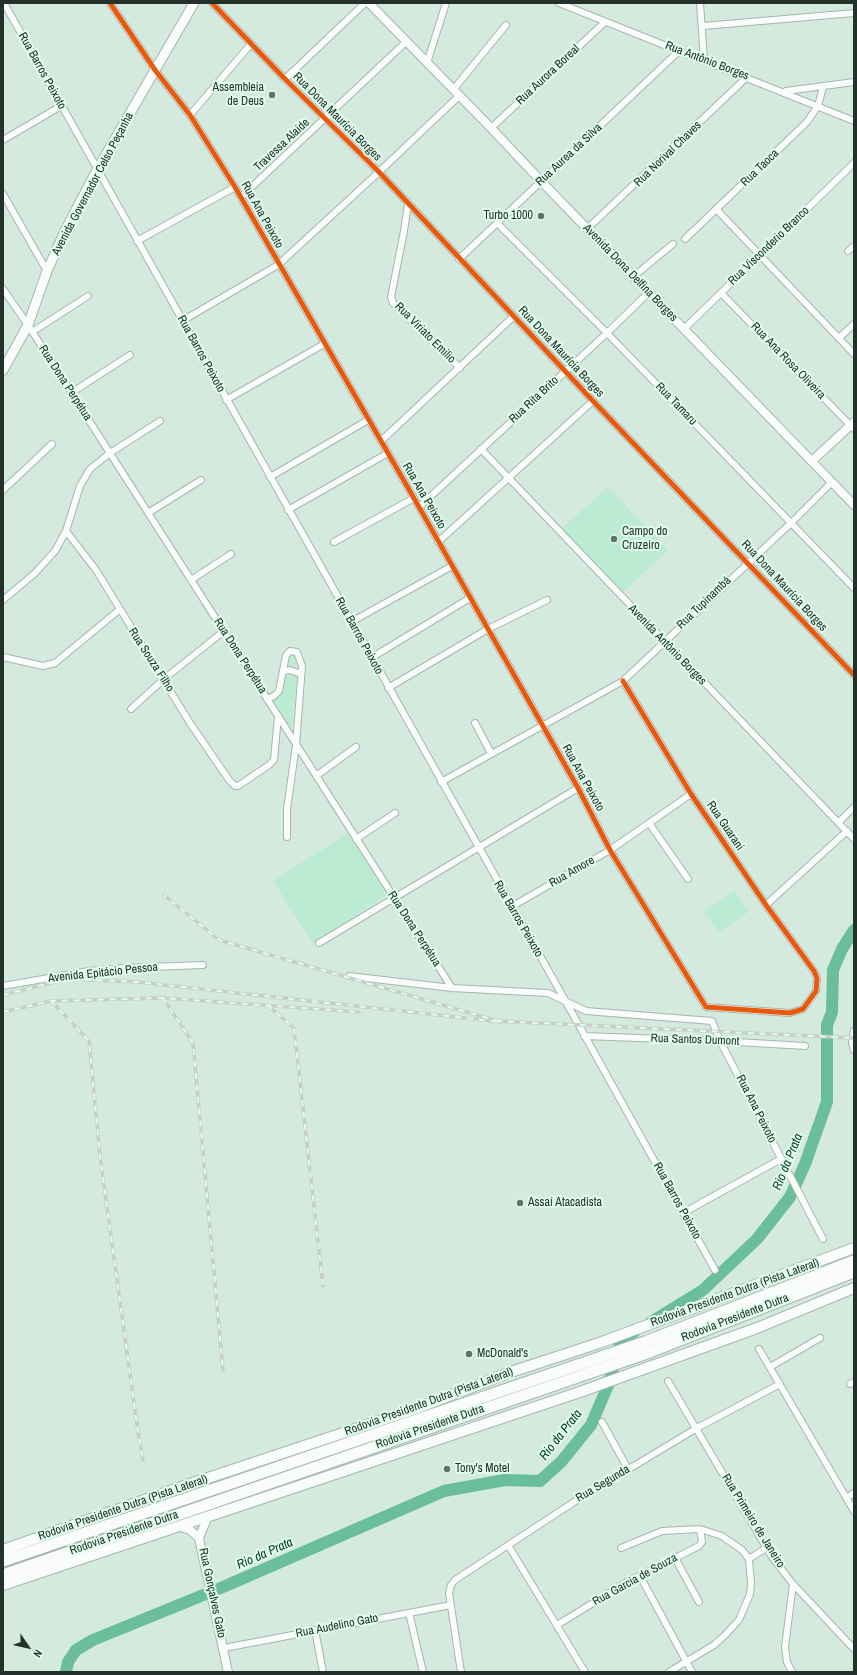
<!DOCTYPE html>
<html>
<head>
<meta charset="utf-8">
<style>
  body { margin:0 }
  #map { position:relative; width:857px; height:1675px; overflow:hidden; background:#d4eadf; font-family:"Archivo Narrow",sans-serif }
  canvas { display:block }
  .frame { position:absolute; inset:0; border:4px solid #23312a; pointer-events:none }
  .north { position:absolute; left:8px; top:1627px; width:40px; height:40px; -webkit-text-stroke:3px #dffded; paint-order:stroke; rotate:124deg; font-size:11px; font-weight:700; line-height:16px; text-align:center; color:#23312a }
  .north::after { content:''; display:block; margin:auto; width:14px; height:18px; background:#23312a; clip-path:polygon(50% 0,100% 100%,50% 72%,0 100%) }
</style>
</head>
<body>
<div id="map">
<canvas width="857" height="1675"></canvas>
<div class="frame"></div>
<div class="north">N</div>
</div>
<script>
const ctx = document.querySelector('canvas').getContext('2d');
ctx.lineJoin = 'round';
function fill(path, color) { ctx.fillStyle = color; ctx.fill(path, 'evenodd'); }
const poly = rows => new Path2D(rows.map(r => 'M' + r).join(''));
function stroke(path, color, width, dash) { ctx.strokeStyle = color; ctx.lineWidth = width; ctx.lineCap = dash ? 'butt' : 'round'; ctx.setLineDash(dash || []); ctx.stroke(path); }
function label(font, color, halo, rows, align = 'center') {
  ctx.font = font + ' "Archivo Narrow",sans-serif'; ctx.lineWidth = 4; ctx.setLineDash([]); ctx.textBaseline = 'middle'; ctx.strokeStyle = halo; ctx.fillStyle = color; for (const [text, x, y, turn = 0] of rows) {
    ctx.save(); ctx.translate(x, y); ctx.rotate((+turn || 0) * Math.PI / 180); ctx.textAlign = isNaN(turn) ? turn : align; if (halo) ctx.strokeText(text, 0, 0); ctx.fillText(text, 0, 0); ctx.restore();
  }
}
fill(poly([
  [608,487,668,550,623,592,561,529],
  '285 661a6 6 0 1 1 12 0a6 6 0 1 1-12 0Z',
  [288,672,297,676,292,729,272,699,281,691,284,674],
  [348,833,387,895,313,943,273,881],
  [734,891,749,911,719,933,704,912]
]), '#bbebd2');
stroke(poly([
  [651,1322,703,1290,757,1239,790,1197,805,1164,827,1102,827,1025,832,1012,833,970,842,949,854,930],
  [66,1672,68,1662,76,1650,93,1640,223,1587,444,1491,505,1480,540,1481,561,1462,591,1425,609,1383,621,1340,634,1332]
]), '#6abe9a', 12);
const minor = poly([
  [4,3,566,1002,715,1270],
  [110,3,155,70,190,115,235,187,419,507,578,788,610,850,706,1007,790,1013,803,1009,816,991,817,978,814,971,766,905,691,794,623,681],
  [212,3,285,79,379,172,593,401,854,675],
  [559,3,854,121],
  [700,3,704,60],
  [703,26,854,13],
  [427,63,446,3],
  [285,79,365,3],
  [453,90,506,25],
  [786,91,854,82],
  [190,115,251,44],
  [491,128,605,22],
  [3,140,61,106],
  [3,194,47,271],
  [241,197,407,41],
  [408,204,404,231,391,297,393,303,460,368],
  [717,210,854,354],
  [497,223,607,333,854,588],
  [587,229,747,77],
  [685,239,807,122,818,106,823,87],
  [137,241,235,187],
  [848,251,854,246],
  [459,259,679,51],
  [634,276,673,244],
  [3,289,28,325,452,988],
  [721,293,854,429],
  [182,321,278,265,379,172,459,96],
  [684,329,854,163],
  [32,332,88,296],
  [839,338,854,324],
  [71,393,130,355],
  [226,400,324,344],
  [381,441,514,316],
  [481,449,854,839],
  [270,477,368,420],
  [3,490,52,444],
  [419,507,607,333,649,292],
  [288,510,388,453],
  [148,513,201,480],
  [66,531,96,570,190,723,229,780,235,786,238,786,269,765,274,760,278,716],
  [334,542,414,498],
  [438,542,593,401],
  [191,580,231,554],
  [3,600,34,574,55,551,66,531,80,486,90,469,110,453,160,421],
  [351,622,452,566],
  [3,657,43,666,55,663,119,610],
  [371,658,470,598],
  [283,671,290,670,301,674],
  [388,688,488,629,547,600],
  [267,699,274,696,279,691,286,655,290,651,297,652,302,666,296,745,287,809,287,837],
  [131,709,164,679,224,631],
  [475,723,491,753],
  [316,776,356,747],
  [441,782,623,681,791,523,832,482],
  [839,822,854,807],
  [649,823,688,879],
  [356,839,395,813],
  [766,905,847,831],
  [511,907,610,850,691,794],
  [319,943,578,788],
  [349,976,452,988,548,993,586,1011,712,1021,720,1041,823,1239],
  [3,986,89,971,123,968,203,965],
  [854,1031,852,1043,854,1050],
  [584,1036,720,1041,805,1046],
  [683,1213,781,1159],
  [759,1349,854,1511],
  [770,1367,820,1338],
  [668,1381,772,1557,793,1584,854,1649],
  [850,1384,854,1382],
  [602,1422,628,1469],
  [846,1498,854,1493],
  [508,1545,585,1672],
  [621,1548,662,1531,700,1529,722,1536,742,1550,749,1559,751,1583,750,1594,739,1620,726,1634,714,1645,669,1672],
  [675,1558,699,1602],
  [749,1559,766,1548],
  [640,1576,692,1672],
  [409,1613,423,1672],
  [557,1625,629,1581,699,1546,702,1542,700,1529],
  [315,1630,323,1672],
  [224,1648,451,1605],
  [461,1672,449,1593,451,1585,455,1580,574,1502,697,1428,780,1384],
  [792,1672,787,1662,785,1647,793,1584]
]);
const tertiary = poly([
  [369,3,491,128,541,181,854,505],
  [812,461,854,422],
  [208,1516,199,1538,228,1672],
  [178,1526,190,1530,199,1538]
]);
const secondary = poly([
  [3,370,28,325,47,271,66,229,97,170,194,3]
]);
const trunk = poly([
  [3,1550,187,1485,412,1410,511,1372,602,1342,854,1248],
  [3,1585,577,1393,757,1328,854,1288]
]);
const motorway = poly([
  [3,1561,645,1342,854,1261],
  [3,1575,650,1352,854,1272]
]);
stroke(minor, '#a5b6ae', 8);
stroke(tertiary, '#a5b6ae', 10);
stroke(secondary, '#a5b6ae', 11);
stroke(trunk, '#a5b6ae', 12);
stroke(motorway, '#a5b6ae', 13);
stroke(minor, '#f9fcfa', 6);
stroke(tertiary, '#f9fcfa', 8);
stroke(secondary, '#f9fcfa', 9);
stroke(trunk, '#f9fcfa', 10);
stroke(motorway, '#f9fcfa', 11);
const rail = poly([
  [3,995,67,979,138,982,501,1022,219,940,164,895],
  [163,998,193,1043,223,1370],
  [51,1001,89,1041,100,1156,138,1432,143,1460],
  [267,1005,294,1028,323,1286],
  [3,1012,51,1001,163,998,359,1012],
  [496,1021,854,1038]
]);
stroke(rail, '#c8cfcb', 3.5);
stroke(rail, '#dffded', 2, [6]);
stroke(poly([
  [110,3,155,70,190,115,235,187,419,507,578,788,610,850,706,1007,790,1013,803,1009,816,991,817,978,814,971,766,905,691,794,623,681],
  [212,3,285,79,379,172,593,401,854,675]
]), '#e8590c', 5);
for (const [x, y, r, color] of [
  [272,95,4,"#617269"],
  [541,216,4,"#617269"],
  [614,539,4,"#617269"],
  [520,1203,4,"#617269"],
  [469,1354,4,"#617269"],
  [447,1469,4,"#617269"]
]) { const dot = new Path2D(); dot.arc(x, y, r, 0, 2 * Math.PI); ctx.fillStyle = color; ctx.fill(dot); stroke(dot, '#dffded', 1.5); }
label('12px', '#23312a', '#dffded', [
  ["Rua Antônio Borges",707,61,21],
  ["Rua Barros Peixoto",42,71,61],
  ["Rua Aurora Boreal",548,75,-43],
  ["Rua Dona Maurícia Borges",337,117,45],
  ["Travessa Alaíde",282,145,-43],
  ["Rua Norival Chaves",668,154,-44],
  ["Rua Aurea da Silva",569,155,-43],
  ["Rua Taoca",760,168,-44],
  ["Avenida Governador Celso Peçanha",93,184,-62],
  ["Rua Ana Peixoto",262,215,61],
  ["Rua Visconderio Branco",769,246,-44],
  ["Avenida Dona Delfina Borges",630,273,46],
  ["Rua Viriato Emilio",425,333,45],
  ["Rua Dona Maurícia Borges",561,352,47],
  ["Rua Barros Peixoto",201,354,61],
  ["Rua Ana Rosa Oliveira",788,361,46],
  ["Rua Dona Perpétua",65,383,57],
  ["Rua Rita Brito",534,400,-43],
  ["Rua Tamaru",676,404,46],
  ["Rua Ana Peixoto",424,496,60],
  ["Rua Dona Maurícia Borges",784,586,47],
  ["Rua Tupinambá",704,603,-44],
  ["Rua Barros Peixoto",359,636,61],
  ["Avenida Antônio Borges",667,645,46],
  ["Rua Dona Perpétua",240,656,57],
  ["Rua Souza Filho",151,660,57],
  ["Rua Ana Peixoto",583,778,61],
  ["Rua Guarani",725,826,56],
  ["Rua Amore",572,872,-30],
  ["Rua Barros Peixoto",518,919,60],
  ["Rua Dona Perpétua",414,929,57],
  ["Avenida Epitácio Pessoa",103,973,-6],
  ["Rua Santos Dumont",695,1040,2],
  ["Rua Ana Peixoto",756,1109,63],
  ["Rua Barros Peixoto",677,1201,61],
  ["Rodovia Presidente Dutra (Pista Lateral)",735,1293,-20],
  ["Rodovia Presidente Dutra",735,1318,-21],
  ["Rodovia Presidente Dutra (Pista Lateral)",429,1402,-20],
  ["Rodovia Presidente Dutra",430,1427,-19],
  ["Rua Segunda",603,1484,-31],
  ["Rodovia Presidente Dutra (Pista Lateral)",123,1508,-19],
  ["Rua Primeiro de Janeiro",753,1521,58],
  ["Rodovia Presidente Dutra",124,1533,-19],
  ["Rua Garcia de Souza",635,1580,-29],
  ["Rua Gonçalves Gato",212,1593,78],
  ["Rua Audelino Gato",337,1626,-11]
]);
label('12px', '#23312a', '#dffded', [
  ["Assembleia",264,88,"right"],
  ["de Deus",264,102,"right"],
  ["Turbo 1000",533,216,"right"],
  ["Campo do",622,532],
  ["Cruzeiro",622,546],
  ["Assaí Atacadista",528,1203],
  ["McDonald's",477,1354],
  ["Tony's Motel",455,1469]
], 'left');
label('italic 13px', '#0c3b28', '#dffded', [
  ["Rio da Prata",788,1162,-68],
  ["Rio da Prata",561,1435,-52],
  ["Rio da Prata",265,1554,-24]
]);
</script>
</body>
</html>
